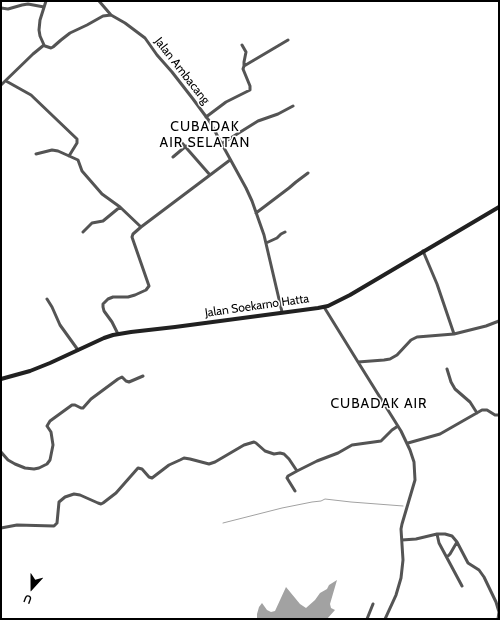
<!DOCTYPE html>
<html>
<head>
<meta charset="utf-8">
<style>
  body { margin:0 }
  #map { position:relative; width:500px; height:620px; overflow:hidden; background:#fff; font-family:Cabin,sans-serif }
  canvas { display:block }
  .frame { position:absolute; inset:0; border:2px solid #000; pointer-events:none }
  .north { position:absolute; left:12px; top:568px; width:40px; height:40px; -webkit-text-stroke:3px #fff; paint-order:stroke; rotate:201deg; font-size:11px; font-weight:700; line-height:16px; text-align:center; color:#000 }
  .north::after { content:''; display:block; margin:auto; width:14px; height:18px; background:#000; clip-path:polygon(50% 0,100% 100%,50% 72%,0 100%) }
</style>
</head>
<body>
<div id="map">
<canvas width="500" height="620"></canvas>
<div class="frame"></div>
<div class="north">U</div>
</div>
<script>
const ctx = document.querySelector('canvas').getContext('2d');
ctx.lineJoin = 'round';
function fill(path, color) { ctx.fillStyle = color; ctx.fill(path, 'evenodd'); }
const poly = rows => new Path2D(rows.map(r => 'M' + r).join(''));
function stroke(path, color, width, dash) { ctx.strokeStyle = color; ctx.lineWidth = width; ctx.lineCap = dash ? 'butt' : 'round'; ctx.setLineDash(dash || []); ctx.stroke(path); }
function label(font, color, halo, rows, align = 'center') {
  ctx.font = font + ' Cabin,sans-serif'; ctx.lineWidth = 3; ctx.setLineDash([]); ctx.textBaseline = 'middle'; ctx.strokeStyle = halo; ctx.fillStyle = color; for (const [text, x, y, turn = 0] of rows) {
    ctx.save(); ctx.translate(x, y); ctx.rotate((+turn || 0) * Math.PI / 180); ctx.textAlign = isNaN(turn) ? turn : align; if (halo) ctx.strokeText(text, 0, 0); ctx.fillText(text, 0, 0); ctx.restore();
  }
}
fill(poly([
  [337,580,330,604,331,608,335,610,327,619,257,619,257,614,259,607,262,603,267,610,271,612,275,611,286,587,300,604,306,608,315,600,320,593,327,589,329,585]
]), '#a2a2a2');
stroke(poly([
  [223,523,282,508,312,502,321,501,325,499,351,502,403,506]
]), '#a2a2a2', 1);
stroke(poly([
  [46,1,40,20,39,30,40,36,44,45,45,46,51,48,53,47,61,40,70,33,87,25,103,16,111,15,125,23,145,38,157,55,172,72,193,99,210,122,218,137,246,188,252,201,264,235,282,312],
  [99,1,111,15],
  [1,8,8,9,22,5,28,4,44,7],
  [242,45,246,52,244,62,244,66],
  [6,81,31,95,77,139,77,143,69,156],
  [1,85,33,54,44,45],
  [206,117,226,102,250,90,250,86,243,69,244,66,288,40],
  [182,143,210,175],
  [221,144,258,121,278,114,293,106],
  [36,154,52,150,58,151,78,160,82,171,102,194,120,207,141,227],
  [173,157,186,146],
  [256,213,289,188,296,182,308,173],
  [83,232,92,223,103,221,120,207],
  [266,243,277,238,281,234,285,232],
  [423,251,437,284,454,334,486,326,499,321],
  [47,299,52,307,60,325,78,350],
  [324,307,358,362,401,431,410,450,414,462,415,480,402,524,401,529,403,560,401,578,396,595,385,619],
  [118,334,112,322,104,311,103,307,103,304,108,299,113,297,128,297,135,295,146,290,149,286,133,240,132,237,133,234,141,227,230,160],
  [358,362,384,360,390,359,397,355,411,340,417,337,454,334],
  [447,369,451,382,455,389,470,402,477,413],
  [408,443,440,434,482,410,487,410,495,415,499,415],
  [1,452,8,460,15,464,25,468,34,469,39,468,47,464,50,460,53,445,51,432,47,426,50,421,72,405,75,405,81,408,83,408,91,399,118,379,122,377,126,381,129,382,143,376],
  [295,491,287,478,288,476,297,471],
  [1,528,17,525,54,526,57,523,59,502,65,497,74,494,80,495,98,503,101,504,103,503,116,493,138,468,142,469,149,477,152,478,169,465,180,460,184,458,190,459,209,464,215,462,244,445,254,442,256,443,265,451,274,454,280,453,284,454,289,459,297,471,317,461,338,453,352,445,381,441,392,430,398,426],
  [437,534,439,543,462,586],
  [402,540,416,539,437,534,445,534,452,536,457,542,468,563,479,570,484,577,496,602,499,612,498,619],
  [447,557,450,554,457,542],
  [367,619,373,604]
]), '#545454', 3);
stroke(poly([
  [1,379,30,371,50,363,104,338,113,335,131,332,175,327,318,308,328,306,350,295,499,207]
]), '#212121', 4);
label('12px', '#000', '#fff', [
  ["Jalan Ambacang",182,71,52],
  ["Jalan Soekarno Hatta",257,306,-8]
]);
ctx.letterSpacing = '1px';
label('14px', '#000', '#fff', [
  ["CUBADAK",205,127],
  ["AIR SELATAN",205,143],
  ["CUBADAK AIR",379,404]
]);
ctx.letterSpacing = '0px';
</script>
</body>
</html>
